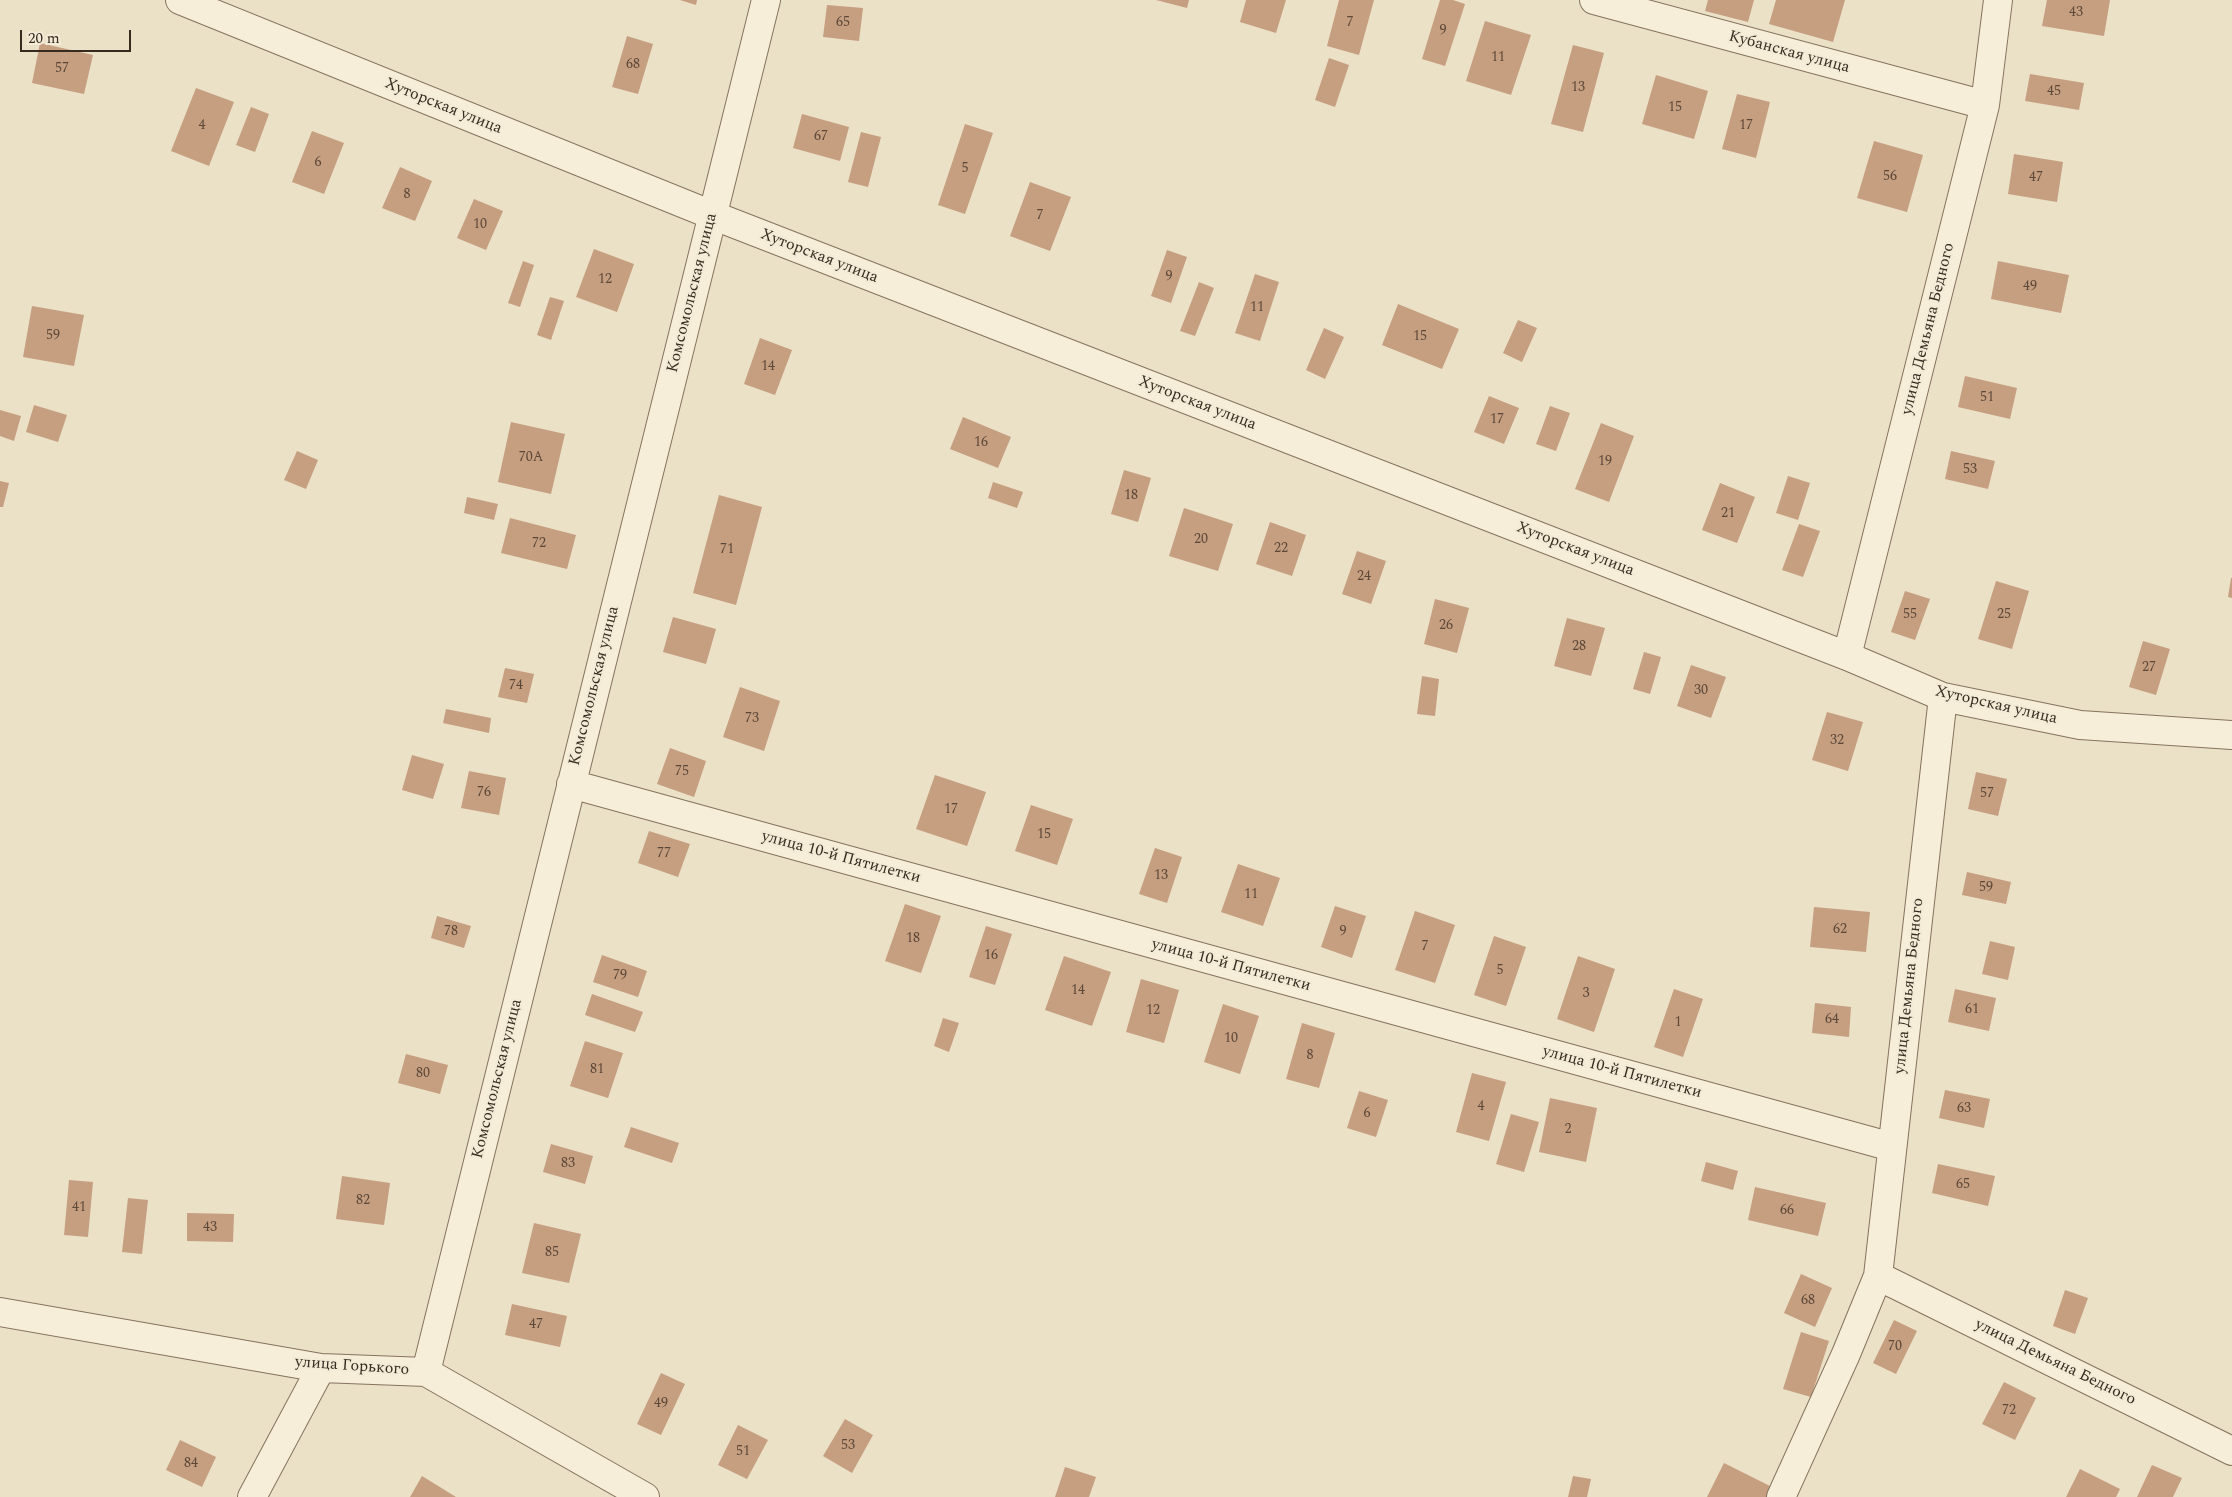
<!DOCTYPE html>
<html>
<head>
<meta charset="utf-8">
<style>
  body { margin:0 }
  #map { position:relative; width:2232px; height:1497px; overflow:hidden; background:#ebe1c7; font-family:Spectral,serif }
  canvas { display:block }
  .scale { position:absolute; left:20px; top:30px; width:111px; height:22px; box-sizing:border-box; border:2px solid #372b20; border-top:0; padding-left:6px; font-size:15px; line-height:18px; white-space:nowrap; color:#372b20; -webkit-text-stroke:4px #f3ebd6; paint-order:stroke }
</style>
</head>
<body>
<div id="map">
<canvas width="2232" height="1497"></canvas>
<div class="scale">20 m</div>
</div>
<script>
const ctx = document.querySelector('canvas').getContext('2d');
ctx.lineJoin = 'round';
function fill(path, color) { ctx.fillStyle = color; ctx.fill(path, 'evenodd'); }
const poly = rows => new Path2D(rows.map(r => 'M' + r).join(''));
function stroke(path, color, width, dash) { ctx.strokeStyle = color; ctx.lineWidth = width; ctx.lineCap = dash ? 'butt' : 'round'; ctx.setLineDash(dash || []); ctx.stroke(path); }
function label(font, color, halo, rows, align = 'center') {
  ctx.font = font + ' Spectral,serif'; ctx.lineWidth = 4.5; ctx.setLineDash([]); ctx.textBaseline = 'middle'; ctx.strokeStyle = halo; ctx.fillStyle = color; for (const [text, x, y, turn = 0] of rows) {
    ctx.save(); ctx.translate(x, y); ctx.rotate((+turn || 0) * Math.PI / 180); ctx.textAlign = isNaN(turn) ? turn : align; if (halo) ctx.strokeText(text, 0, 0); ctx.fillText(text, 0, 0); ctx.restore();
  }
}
fill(poly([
  [680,0,697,0,696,5],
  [1156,0,1189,0,1187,8],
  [1246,0,1286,0,1276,33,1240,22],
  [1339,0,1374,0,1359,55,1327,46],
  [1440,0,1453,0,1465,4,1445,66,1422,59],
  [1708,0,1754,0,1748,22,1705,11],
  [1776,0,1845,0,1833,42,1769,24],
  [2047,0,2110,0,2104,36,2042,26],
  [827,5,863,8,859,41,823,37],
  [1485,21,1531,35,1511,95,1466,81],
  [627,36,653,44,638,94,612,87],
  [40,43,93,55,84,94,32,83],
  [1573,45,1604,53,1583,132,1551,124],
  [1329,58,1349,65,1335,107,1315,100],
  [2030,74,2084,83,2079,110,2025,101],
  [1656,75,1708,91,1694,139,1642,124],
  [196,88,234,102,209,166,171,151],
  [1737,94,1770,102,1756,158,1722,149],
  [251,107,269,114,255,152,236,145],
  [802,114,849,127,840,161,793,148],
  [965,124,993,133,965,214,938,205],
  [312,131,344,143,324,194,292,182],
  [861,132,881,137,868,187,848,182],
  [1874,141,1923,155,1907,212,1857,198],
  [2014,154,2063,162,2057,202,2008,194],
  [400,167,432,181,415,221,382,208],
  [1030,182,1071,197,1050,251,1010,236],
  [474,199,503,211,486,250,457,238],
  [594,249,634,264,617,312,576,297],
  [1167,250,1187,257,1171,303,1151,296],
  [523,261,534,265,520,307,508,303],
  [1998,261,2069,275,2061,313,1991,299],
  [1255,274,1279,282,1260,341,1235,333],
  [1199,282,1214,288,1195,336,1180,331],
  [550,297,564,301,551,340,537,335],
  [1398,304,1459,329,1442,369,1382,345],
  [32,306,84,315,74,366,23,357],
  [1518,320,1537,328,1522,362,1503,353],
  [1324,328,1344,337,1325,379,1306,370],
  [760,338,792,350,775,395,744,384],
  [1965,376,2017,388,2010,419,1958,407],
  [1489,396,1519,408,1504,444,1474,432],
  [34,405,67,415,58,442,26,432],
  [1550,406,1570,413,1556,451,1536,444],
  [0,410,21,416,14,441,0,436],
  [963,417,1011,437,998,468,950,449],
  [511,422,565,434,551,494,498,482],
  [1601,423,1634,436,1609,502,1575,489],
  [297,451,318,460,306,489,284,480],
  [1951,451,1995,461,1988,489,1945,479],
  [1124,470,1151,478,1138,522,1111,514],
  [1788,476,1810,483,1798,520,1776,513],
  [0,481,9,483,3,507,0,507],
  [993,482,1023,492,1017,508,988,498],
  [1720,483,1755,497,1737,543,1702,530],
  [719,495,762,507,736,605,693,593],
  [467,497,498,504,494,520,464,513],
  [1184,508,1233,524,1218,571,1169,556],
  [510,518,576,535,567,569,501,553],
  [1270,522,1306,535,1292,576,1256,564],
  [1799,524,1820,531,1803,577,1782,570],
  [1357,551,1386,561,1371,604,1342,594],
  [2231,578,2232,578,2232,598,2228,597],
  [1996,581,2029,591,2012,649,1978,639],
  [1905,591,1930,599,1915,640,1891,632],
  [1435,599,1469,608,1457,653,1424,644],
  [673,617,716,629,706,664,663,652],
  [1567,618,1605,628,1591,676,1554,666],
  [2143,641,2170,649,2156,695,2129,687],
  [1644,652,1661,657,1650,694,1633,689],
  [1691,665,1726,677,1711,718,1677,706],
  [505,668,534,674,527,703,498,697],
  [1422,676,1439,679,1435,716,1417,714],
  [740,687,780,701,764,751,723,737],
  [446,709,491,718,489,733,443,723],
  [1827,712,1863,722,1848,771,1812,760],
  [670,748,706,761,694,797,657,784],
  [412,755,444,764,433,799,402,790],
  [469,771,506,778,499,815,461,808],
  [1976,772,2007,779,1998,816,1968,809],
  [935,775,986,792,967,846,916,829],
  [1031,805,1073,819,1057,865,1015,851],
  [649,831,690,844,678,877,638,863],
  [1155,848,1182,857,1167,903,1139,894],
  [1238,864,1280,878,1263,926,1221,912],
  [1967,872,2011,882,2006,904,1962,895],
  [905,904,941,916,921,973,885,961],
  [1335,906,1366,916,1352,958,1321,947],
  [1814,907,1870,912,1866,952,1810,947],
  [1415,911,1455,925,1435,983,1395,970],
  [437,916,471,926,464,948,431,938],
  [986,926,1012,934,995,985,969,977],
  [1494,936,1526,947,1506,1006,1474,995],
  [1990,941,2015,947,2008,980,1982,974],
  [602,955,647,971,638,997,593,982],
  [1064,956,1111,972,1092,1026,1045,1010],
  [1578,956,1615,969,1594,1032,1557,1019],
  [1141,979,1179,990,1164,1043,1126,1032],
  [1674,989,1703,999,1683,1057,1654,1047],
  [1955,989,1996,998,1989,1031,1948,1022],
  [592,994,643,1012,635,1032,585,1015],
  [1815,1003,1851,1007,1849,1037,1812,1033],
  [1223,1004,1259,1016,1240,1074,1204,1062],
  [943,1018,959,1023,949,1052,934,1046],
  [1302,1023,1335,1033,1319,1088,1286,1079],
  [585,1041,623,1053,608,1098,570,1086],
  [406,1054,448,1065,440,1094,398,1083],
  [1472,1073,1506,1082,1489,1141,1456,1132],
  [1945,1090,1990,1099,1984,1128,1939,1118],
  [1359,1091,1388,1100,1376,1137,1347,1128],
  [1550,1098,1597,1108,1586,1162,1539,1152],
  [1511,1114,1539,1122,1524,1172,1496,1164],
  [631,1127,679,1143,672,1163,624,1147],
  [551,1144,593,1156,585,1184,543,1172],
  [1706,1162,1738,1171,1733,1190,1701,1181],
  [1938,1164,1995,1176,1988,1206,1932,1193],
  [342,1176,390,1183,384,1225,336,1219],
  [69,1180,93,1182,88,1237,64,1235],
  [1755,1187,1826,1203,1818,1236,1748,1220],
  [128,1198,148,1200,142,1254,122,1252],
  [187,1213,234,1214,233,1242,187,1241],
  [534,1223,581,1234,569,1283,522,1273],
  [1801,1274,1832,1288,1815,1327,1784,1313],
  [2065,1290,2088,1298,2075,1334,2053,1326],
  [512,1304,567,1316,560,1347,505,1335],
  [1894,1320,1917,1331,1896,1374,1873,1363],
  [1801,1332,1829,1341,1811,1397,1783,1389],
  [661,1373,685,1384,661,1435,637,1424],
  [2004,1382,2036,1398,2015,1440,1982,1424],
  [845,1419,873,1435,852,1473,823,1456],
  [738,1425,768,1440,747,1479,718,1465],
  [180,1440,216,1457,202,1487,166,1470],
  [1724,1463,1774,1488,1770,1497,1707,1497],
  [2152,1465,2182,1478,2173,1497,2137,1497],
  [1065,1467,1096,1477,1089,1497,1055,1497],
  [2080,1469,2120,1489,2116,1497,2066,1497],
  [422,1476,456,1497,410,1497],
  [1573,1476,1591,1479,1587,1497,1568,1497]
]), '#c69e80');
const minor = poly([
  [180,0,712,215,1847,656,1943,697,2080,725,2232,735],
  [1594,0,1985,105],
  [1847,656,1985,105,1998,0],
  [571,784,1892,1147],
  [1878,1276,2232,1451],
  [0,1312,321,1368,426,1372,645,1497],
  [426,1372,766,0],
  [252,1497,321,1368],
  [1781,1497,1846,1354,1878,1276,1943,697]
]);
stroke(minor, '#85735e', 30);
stroke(minor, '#f6eed9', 28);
label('14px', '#5b4838', null, [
  ["43",2076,13],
  ["65",843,23],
  ["7",1350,23],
  ["9",1443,31],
  ["11",1498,58],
  ["68",633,65],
  ["57",62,69],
  ["13",1578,88],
  ["45",2054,92],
  ["15",1675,108],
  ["4",202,126],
  ["17",1746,126],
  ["67",821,137],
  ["6",318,163],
  ["5",965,169],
  ["56",1890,177],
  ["47",2036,178],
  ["8",407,195],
  ["7",1040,216],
  ["10",480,225],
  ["9",1169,277],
  ["12",605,280],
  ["49",2030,287],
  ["11",1257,308],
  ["59",53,336],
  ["15",1420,337],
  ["14",768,367],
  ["51",1987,398],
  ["17",1497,420],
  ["16",981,443],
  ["70А",531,458],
  ["19",1605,462],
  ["53",1970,470],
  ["18",1131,496],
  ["21",1728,514],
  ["20",1201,540],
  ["72",539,544],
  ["22",1281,549],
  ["71",727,550],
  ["24",1364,577],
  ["55",1910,615],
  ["25",2004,615],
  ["26",1446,626],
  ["28",1579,647],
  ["27",2149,668],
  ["74",516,686],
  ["30",1701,691],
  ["73",752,719],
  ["32",1837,741],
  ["75",682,772],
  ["76",484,793],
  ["57",1987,794],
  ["17",951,810],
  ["15",1044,835],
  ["77",664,854],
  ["13",1161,876],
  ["59",1986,888],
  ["11",1251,895],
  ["62",1840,930],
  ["78",451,932],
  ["9",1343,932],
  ["18",913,939],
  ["7",1425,947],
  ["16",991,956],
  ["5",1500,971],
  ["79",620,976],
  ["14",1078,991],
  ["3",1586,994],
  ["61",1972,1010],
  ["12",1153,1011],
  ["64",1832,1020],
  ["1",1678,1023],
  ["10",1231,1039],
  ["8",1310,1056],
  ["81",597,1070],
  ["80",423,1074],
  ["4",1481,1107],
  ["63",1964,1109],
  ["6",1367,1114],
  ["2",1568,1130],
  ["83",568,1164],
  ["65",1963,1185],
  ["82",363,1201],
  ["41",79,1208],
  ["66",1787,1211],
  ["43",210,1228],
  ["85",552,1253],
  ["68",1808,1301],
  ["47",536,1325],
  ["70",1895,1347],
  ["49",661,1404],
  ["72",2009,1411],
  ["53",848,1446],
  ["51",743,1452],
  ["84",191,1464]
]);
label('16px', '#372b20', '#f3ebd6', [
  ["Кубанская улица",1789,53,15],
  ["Хуторская улица",443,107,22],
  ["Хуторская улица",819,257,21],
  ["Комсомольская улица",693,293,-76],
  ["улица Демьяна Бедного",1929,329,-76],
  ["Хуторская улица",1197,404,21],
  ["Хуторская улица",1575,550,21],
  ["Комсомольская улица",595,686,-76],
  ["Хуторская улица",1996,706,13],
  ["улица 10-й Пятилетки",841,858,15],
  ["улица 10-й Пятилетки",1231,966,15],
  ["улица Демьяна Бедного",1910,986,-84],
  ["улица 10-й Пятилетки",1622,1073,15],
  ["Комсомольская улица",498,1079,-76],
  ["улица Демьяна Бедного",2055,1363,26],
  ["улица Горького",352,1367,4]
]);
</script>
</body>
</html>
